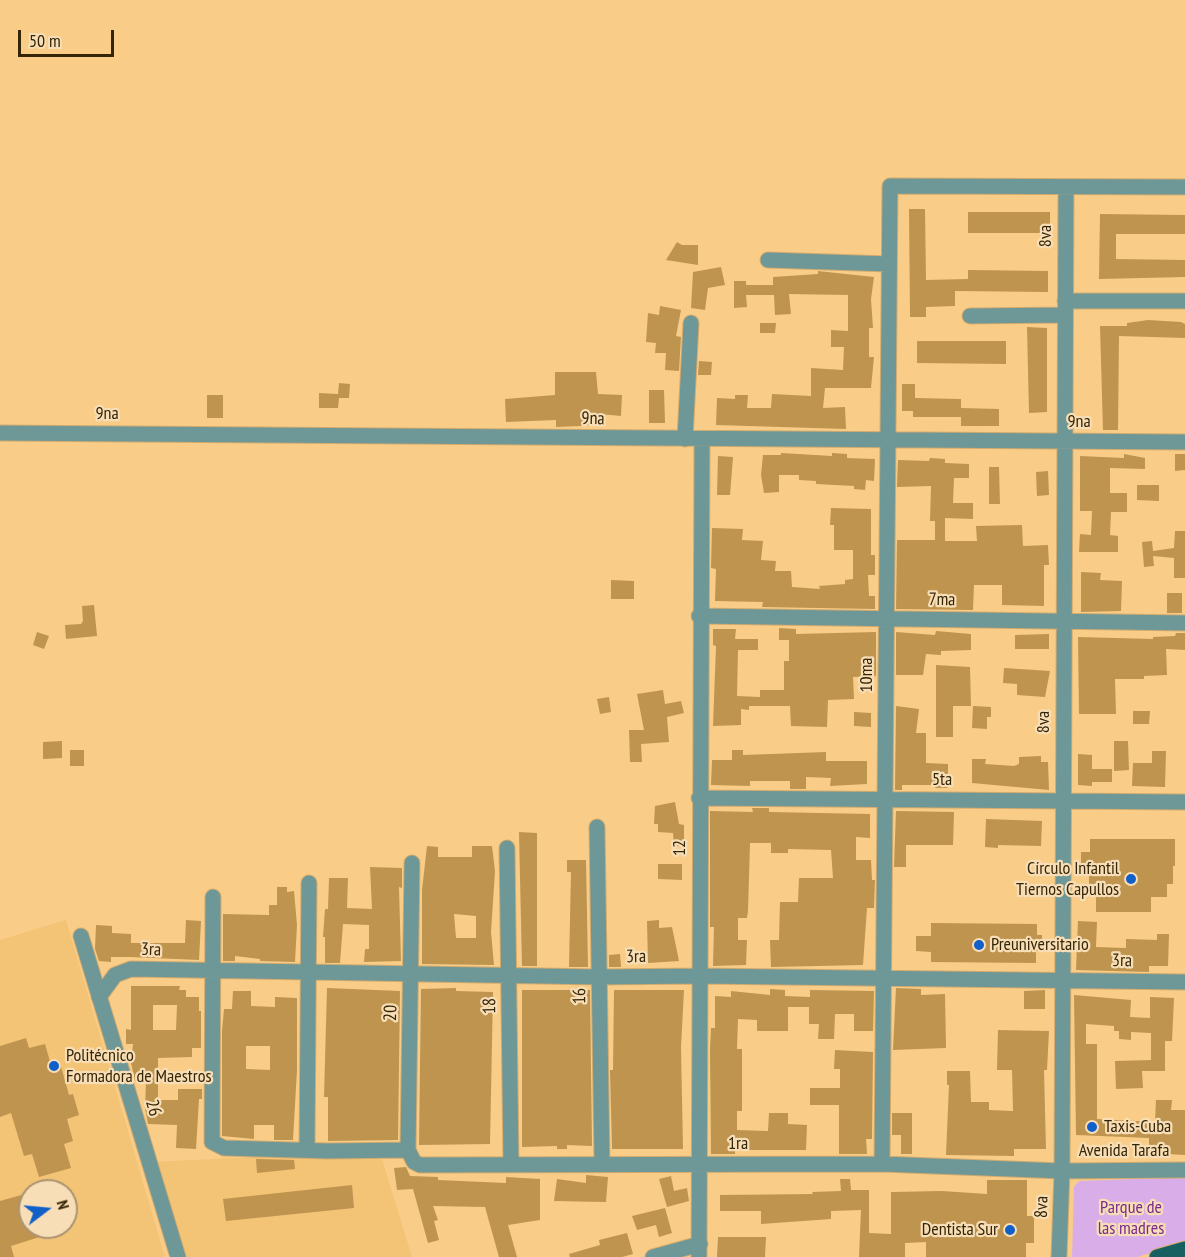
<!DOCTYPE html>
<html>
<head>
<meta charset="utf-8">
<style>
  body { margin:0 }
  #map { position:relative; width:1185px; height:1257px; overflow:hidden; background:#f9cd88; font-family:"PT Sans Narrow",sans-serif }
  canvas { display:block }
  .north { position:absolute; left:18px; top:1179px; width:60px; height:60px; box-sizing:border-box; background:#f8deb6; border:2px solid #aa9470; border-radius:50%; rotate:74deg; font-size:16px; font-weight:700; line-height:24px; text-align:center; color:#352507 }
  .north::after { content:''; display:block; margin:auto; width:21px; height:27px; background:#1160ca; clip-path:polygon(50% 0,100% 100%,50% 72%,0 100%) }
  .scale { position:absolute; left:18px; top:30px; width:96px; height:27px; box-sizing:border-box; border:3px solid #352507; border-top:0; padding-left:8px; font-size:18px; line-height:21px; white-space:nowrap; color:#352507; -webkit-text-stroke:4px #f8deb6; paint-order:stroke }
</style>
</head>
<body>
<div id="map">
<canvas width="1185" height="1257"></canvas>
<div class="north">N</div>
<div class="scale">50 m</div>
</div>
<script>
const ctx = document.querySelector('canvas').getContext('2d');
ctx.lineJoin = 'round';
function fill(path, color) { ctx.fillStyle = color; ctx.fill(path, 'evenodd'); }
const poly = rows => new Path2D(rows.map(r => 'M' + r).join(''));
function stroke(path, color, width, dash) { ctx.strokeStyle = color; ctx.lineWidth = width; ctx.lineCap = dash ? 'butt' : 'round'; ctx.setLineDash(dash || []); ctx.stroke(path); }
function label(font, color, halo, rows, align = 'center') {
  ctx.font = font + ' "PT Sans Narrow",sans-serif'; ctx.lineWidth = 4.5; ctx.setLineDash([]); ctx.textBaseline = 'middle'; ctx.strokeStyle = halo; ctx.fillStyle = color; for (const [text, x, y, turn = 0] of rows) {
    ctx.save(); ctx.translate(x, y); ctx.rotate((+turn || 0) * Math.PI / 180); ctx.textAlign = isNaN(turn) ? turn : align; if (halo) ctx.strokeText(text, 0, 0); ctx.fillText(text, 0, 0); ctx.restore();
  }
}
fill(poly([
  [66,920,165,1257,0,1257,0,940],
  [30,1191,66,1191,66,1227,30,1227],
  [294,1155,382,1159,412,1257,182,1257,151,1162]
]), '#f3c376');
fill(poly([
  [1185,1177,1185,1243,1137,1257,1072,1257,1074,1187,1079,1181]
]), '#d9ade7');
fill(poly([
  [909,209,925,209,926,280,968,279,968,270,1048,271,1048,292,955,291,955,306,926,307,926,317,910,317],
  [968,212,1050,212,1050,233,968,233],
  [1100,214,1185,215,1185,234,1116,234,1116,259,1185,260,1185,277,1099,279],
  [677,242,682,245,698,245,698,265,666,260],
  [721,267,725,285,708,288,705,310,691,308,693,272],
  [818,271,874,277,871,299,873,328,869,328,869,357,874,357,871,388,825,388,823,408,845,407,846,429,716,425,717,398,735,399,735,395,748,395,747,408,771,408,772,394,811,396,811,368,843,370,844,347,831,347,831,330,848,331,848,295,789,294,791,314,775,315,774,295,746,295,747,307,734,308,734,281,746,281,746,285,773,285,773,277,818,274],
  [660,306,681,310,676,336,681,337,679,371,665,370,666,353,655,353,656,343,646,342,648,313,659,315],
  [1148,320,1181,322,1185,324,1185,338,1119,336,1118,430,1103,430,1100,326,1127,326,1127,323],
  [760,323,776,323,775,333,760,333],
  [1027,327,1047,328,1047,412,1029,413],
  [917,341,1006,341,1006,364,917,363],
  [699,361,712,362,711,375,698,375],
  [555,372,596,372,598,394,622,395,621,416,599,414,600,424,581,426,556,427,556,420,506,422,505,399,555,395],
  [339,383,350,384,349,398,339,398,338,408,319,408,319,393,338,394],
  [902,384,915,384,915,398,961,399,961,408,999,409,999,426,961,426,961,413,961,417,913,417,913,411,902,411],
  [649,390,664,390,665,423,649,423],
  [207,395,223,395,223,418,207,418],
  [781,453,832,456,832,453,847,454,847,458,875,459,874,481,866,480,865,490,854,489,854,486,816,484,816,481,799,480,799,475,779,475,779,492,764,493,761,475,763,455,781,455],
  [1124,454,1145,458,1145,469,1110,468,1110,493,1127,493,1127,512,1111,512,1110,535,1118,536,1118,552,1079,552,1080,534,1091,535,1092,511,1080,511,1080,456,1124,458],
  [1175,454,1185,454,1185,470,1175,471],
  [718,456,733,457,730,495,717,495],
  [930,458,945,459,945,463,969,464,969,478,954,478,953,503,973,503,973,519,945,518,945,541,977,541,976,526,1022,525,1023,546,1048,545,1049,565,1044,565,1044,606,1002,605,1002,585,974,585,973,610,896,609,897,540,935,540,935,521,930,521,931,486,897,487,898,460,929,461],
  [989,467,999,467,1000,504,989,504],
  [1048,471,1049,495,1037,496,1036,472],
  [1137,485,1159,485,1159,501,1137,500],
  [831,508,871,509,871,555,875,555,875,575,868,575,869,596,875,596,875,609,762,607,763,602,715,601,716,569,711,568,712,528,743,529,742,540,763,541,761,560,776,561,775,571,791,571,792,587,820,589,819,586,845,584,845,580,853,579,853,550,834,550,834,525,830,525],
  [1175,531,1185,531,1185,578,1174,578,1174,558,1153,556,1154,566,1144,567,1142,542,1152,541,1153,551,1174,548],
  [1081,572,1101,573,1100,580,1122,581,1121,611,1081,612],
  [611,580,634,581,634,599,611,599],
  [1167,593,1182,593,1182,613,1167,613],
  [94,605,97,636,66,639,65,625,81,624,83,621,82,606],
  [779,628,796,629,796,634,876,632,876,676,853,677,854,699,828,700,827,727,791,726,790,706,749,706,749,710,741,709,741,725,713,726,716,646,713,645,713,629,736,629,735,639,758,639,758,650,738,650,737,696,760,697,760,690,784,690,784,661,789,661,789,640,779,640],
  [936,631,971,634,971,650,941,651,941,655,926,654,923,675,896,675,896,632,935,635],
  [37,632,49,636,44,649,33,645],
  [1176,633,1185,633,1185,650,1166,649,1167,675,1144,676,1144,679,1115,679,1116,714,1079,714,1078,637,1153,639,1153,637,1175,636],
  [1049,634,1049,649,1015,649,1015,635],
  [936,665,970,667,971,706,953,706,953,737,936,737],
  [1004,668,1050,671,1045,697,1017,695,1017,684,1003,683],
  [663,690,665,704,681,701,684,713,667,717,669,742,641,744,642,762,630,762,629,730,644,730,637,694],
  [609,697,611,712,600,714,597,699],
  [896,706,919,709,916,733,926,733,926,763,948,764,948,788,935,788,935,785,902,785,902,790,895,790],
  [973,706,991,707,991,717,987,717,987,729,972,728],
  [1133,711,1150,711,1149,724,1133,724],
  [854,712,871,713,871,727,854,726],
  [62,741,62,758,43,759,43,742],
  [1114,741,1128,741,1129,770,1114,771],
  [70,750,84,750,84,766,70,766],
  [732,750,743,750,743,755,826,752,826,761,867,761,867,784,830,786,831,778,806,777,806,789,790,789,790,781,750,781,750,786,711,785,712,760,732,760],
  [1152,751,1166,751,1165,787,1132,786,1133,763,1152,763],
  [1078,754,1092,755,1092,769,1112,769,1112,782,1092,782,1092,786,1078,785],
  [1041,756,1041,762,1048,762,1049,790,972,783,972,759,986,759,985,764,1014,766,1019,764,1019,757],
  [675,802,679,824,684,825,684,846,674,846,673,833,658,832,658,824,654,824,655,806],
  [752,808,769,808,769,812,870,814,870,838,856,837,856,860,871,860,872,880,875,880,874,908,867,908,863,965,771,967,770,940,779,940,780,902,798,902,799,878,833,878,831,850,788,849,788,853,771,853,771,843,750,843,748,911,747,918,738,918,738,940,747,940,746,965,713,966,714,927,710,927,710,811,753,812],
  [896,811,954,812,953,845,906,845,906,867,894,867],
  [986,819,1042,821,1041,846,998,845,998,848,985,847],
  [519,832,537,833,537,966,522,966],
  [1090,839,1175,839,1175,866,1173,866,1173,884,1167,884,1167,897,1151,897,1151,912,1096,912,1096,889,1089,889,1089,873,1081,873,1081,852,1090,852],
  [427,846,438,847,438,857,472,857,472,846,492,846,495,871,491,932,494,965,422,964,422,890],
  [454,914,476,916,476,938,456,938],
  [567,860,586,860,588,967,569,967,571,872,567,872],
  [658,864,682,864,682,880,658,879],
  [370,867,402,868,402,888,399,887,401,961,364,962,365,949,369,949,369,925,343,924,340,963,325,963,325,937,323,937,325,909,328,909,329,878,348,878,347,908,372,909],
  [277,887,287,887,287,892,294,891,297,925,295,962,260,961,260,959,235,956,235,961,223,961,223,914,269,915,269,905,277,905],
  [186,920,201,921,199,960,130,957,111,957,111,962,99,961,95,949,96,925,112,926,112,933,131,934,131,943,185,943],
  [659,920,659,928,672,927,679,961,648,963,647,921],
  [1078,921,1097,922,1096,947,1126,948,1126,939,1157,940,1157,934,1169,934,1168,966,1149,966,1149,972,1076,970],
  [931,923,1037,924,1037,935,1042,935,1042,951,1036,951,1036,963,931,962,931,952,916,951,916,936,931,936],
  [620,954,621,967,609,967,609,955],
  [131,986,180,986,179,990,186,990,186,997,199,997,199,1011,201,1011,201,1048,192,1048,192,1057,158,1058,158,1100,178,1100,178,1089,202,1089,202,1099,199,1099,196,1149,176,1148,177,1125,148,1124,145,1108,146,1082,135,1081,131,1063,133,1044,126,1044,126,1029,131,1030],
  [153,1005,177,1005,176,1030,153,1030],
  [327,988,400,991,398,1140,328,1141,328,1097,324,1097],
  [456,988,456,991,493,992,490,1144,419,1145,421,989],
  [896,988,921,989,921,995,945,994,946,1048,893,1050],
  [770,989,785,990,785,996,810,997,810,990,874,991,873,1031,854,1031,854,1014,835,1014,834,1039,818,1039,819,1024,809,1024,809,1007,788,1007,788,1031,757,1031,757,1020,738,1019,737,1049,742,1049,742,1111,737,1111,737,1130,768,1131,769,1113,788,1113,788,1124,807,1125,806,1150,735,1150,735,1154,711,1154,710,1050,711,1028,715,1028,715,996,731,997,731,991,770,995],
  [522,990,590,990,592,1146,567,1145,567,1149,557,1149,557,1146,522,1147],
  [614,990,684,990,681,1047,683,1149,612,1149,610,1070,613,1070],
  [1045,990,1045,1009,1024,1009,1024,991],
  [233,991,251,991,251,1006,275,1007,275,997,297,998,297,1070,293,1140,274,1140,274,1125,254,1125,254,1139,222,1136,222,1031,224,1009,232,1009],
  [246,1046,270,1046,270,1070,246,1069],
  [1074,995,1131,1000,1130,1017,1150,1018,1150,997,1174,998,1172,1041,1165,1041,1165,1071,1142,1071,1143,1088,1116,1089,1115,1061,1151,1060,1151,1033,1131,1032,1131,1040,1119,1039,1119,1031,1114,1031,1114,1026,1086,1024,1086,1044,1097,1044,1097,1119,1155,1122,1156,1100,1172,1100,1171,1110,1185,1110,1185,1155,1149,1153,1149,1138,1076,1135],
  [998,1030,1049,1031,1047,1070,1044,1070,1046,1149,1014,1149,1014,1156,946,1155,949,1085,947,1085,947,1071,970,1071,971,1102,989,1102,989,1110,1013,1111,1012,1070,997,1070],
  [26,1038,29,1048,45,1044,51,1065,60,1063,69,1095,73,1094,79,1115,67,1119,73,1141,64,1144,71,1168,39,1177,32,1154,24,1156,11,1113,0,1117,0,1046],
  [835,1050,873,1052,872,1139,866,1139,867,1154,839,1154,839,1105,810,1105,810,1088,840,1088,840,1069,834,1069],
  [892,1113,912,1113,912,1154,901,1154,901,1135,892,1135],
  [256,1159,294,1160,295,1169,257,1173],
  [406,1167,410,1176,438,1177,438,1180,506,1183,506,1177,540,1179,540,1220,508,1225,517,1257,499,1257,485,1207,433,1206,438,1220,434,1221,439,1240,428,1243,413,1189,397,1190,394,1168],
  [586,1175,608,1177,606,1202,554,1201,557,1179,586,1183],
  [671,1176,674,1191,687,1188,689,1201,667,1207,659,1179],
  [840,1179,850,1179,851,1190,869,1190,869,1233,891,1234,891,1192,942,1191,987,1194,987,1180,1027,1180,1027,1216,1034,1216,1034,1243,1026,1243,1026,1257,926,1257,926,1242,905,1243,905,1257,859,1257,861,1210,831,1211,831,1219,761,1224,761,1211,720,1211,720,1195,813,1194,812,1192,841,1191],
  [352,1185,354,1208,226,1221,223,1199],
  [25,1194,30,1212,30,1227,64,1227,63,1235,54,1238,52,1233,11,1246,14,1257,0,1257,0,1201],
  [665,1208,672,1233,659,1237,656,1225,637,1230,632,1216],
  [627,1233,633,1254,622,1257,570,1257,569,1254,600,1245,599,1240],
  [718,1237,766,1237,765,1257,717,1257]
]), '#be944f');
const minor = poly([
  [768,260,889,264],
  [1065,301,1185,301],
  [970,316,1065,315],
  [0,433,1185,442],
  [685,439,691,323],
  [699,616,1185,623],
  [699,798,1185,802],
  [597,827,602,1164],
  [507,848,511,1164],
  [412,863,408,1150,414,1162,420,1165,882,1164,1062,1171,1185,1170],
  [213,897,212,1142,224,1148,328,1151,408,1150],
  [81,936,178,1257],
  [99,997,115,975,131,969,599,977,700,976,1185,982],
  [307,1150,309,883],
  [882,1164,890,186,1185,187],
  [653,1257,700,1244],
  [699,1257,702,439],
  [1059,1257,1062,1171,1066,187]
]);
const major = poly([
  [1157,1257,1185,1249]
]);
stroke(minor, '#d2ab6e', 17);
stroke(major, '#d2ab6e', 17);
stroke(minor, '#6e9798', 15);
stroke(major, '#176062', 15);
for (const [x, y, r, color] of [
  [1131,879,6,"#1160ca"],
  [979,945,6,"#1160ca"],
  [54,1066,6,"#1160ca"],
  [1092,1127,6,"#1160ca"],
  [1010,1230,6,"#1160ca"]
]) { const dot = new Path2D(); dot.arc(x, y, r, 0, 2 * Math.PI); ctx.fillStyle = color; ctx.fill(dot); stroke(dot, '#f8deb6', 2); }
label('18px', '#352507', '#f8deb6', [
  ["8va",1046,236,-90],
  ["9na",107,414],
  ["9na",593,419,1],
  ["9na",1079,422],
  ["7ma",942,600,1],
  ["10ma",867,675,-90],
  ["8va",1044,722,-90],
  ["5ta",942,780],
  ["12",680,848,-90],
  ["3ra",151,950,2],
  ["3ra",636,957,-1],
  ["3ra",1122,961,1],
  ["16",580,996,-91],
  ["18",490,1006,-91],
  ["20",391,1013,-89],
  ["26",153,1108,73],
  ["1ra",738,1144],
  ["Avenida Tarafa",1124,1151],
  ["8va",1042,1207,-88]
]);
label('18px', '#352507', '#f8deb6', [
  ["Círculo Infantil",1119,869,"right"],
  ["Tiernos Capullos",1119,890,"right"],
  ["Preuniversitario",991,945],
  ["Politécnico",66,1056],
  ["Formadora de Maestros",66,1077],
  ["Taxis-Cuba",1104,1127],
  ["Dentista Sur",998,1230,"right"]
], 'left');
label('18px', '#792a8e', '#f8deb6', [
  ["Parque de",1131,1208],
  ["las madres",1131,1229]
]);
</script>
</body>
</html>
